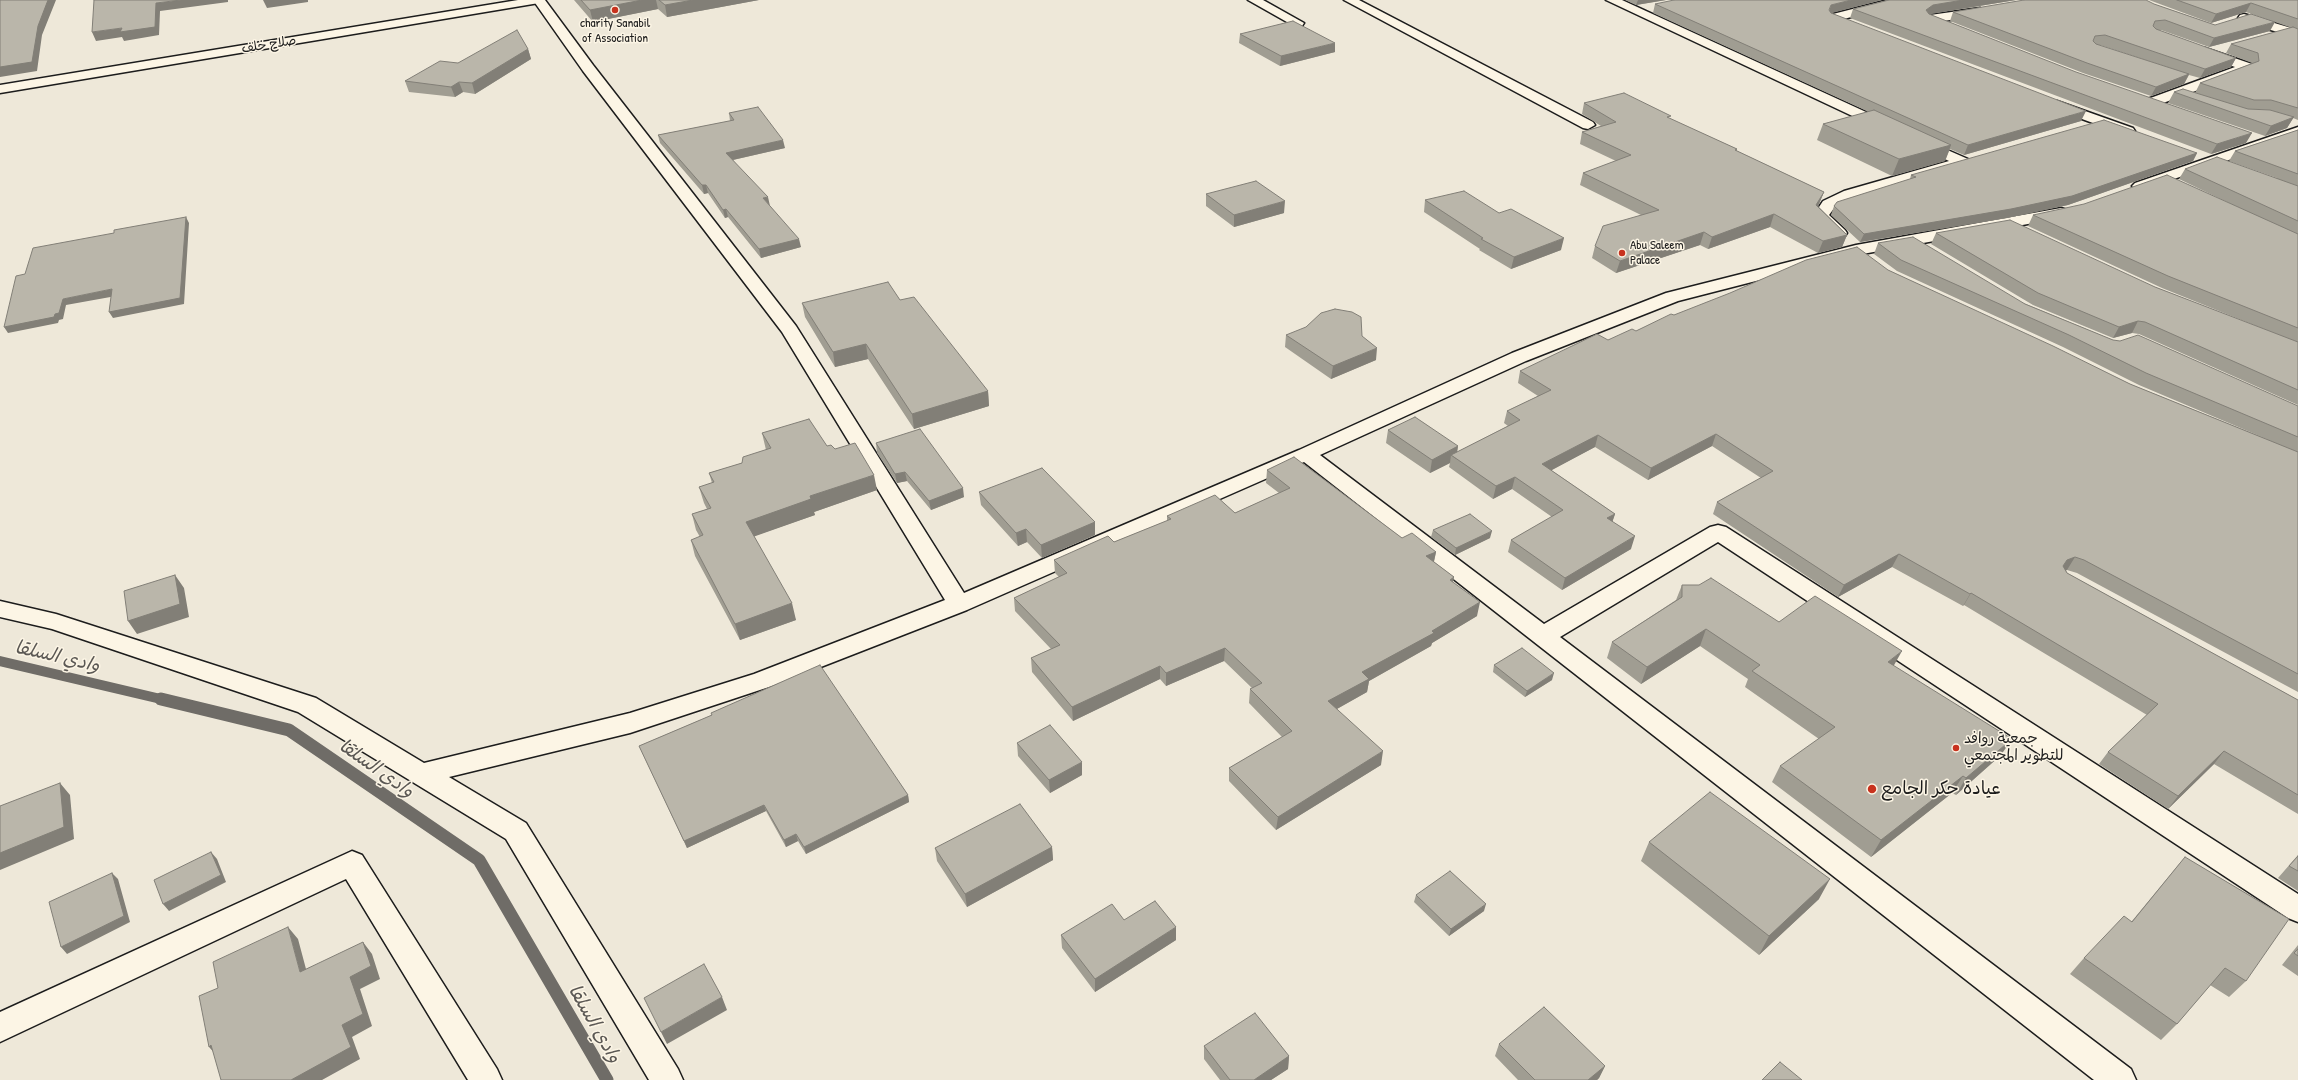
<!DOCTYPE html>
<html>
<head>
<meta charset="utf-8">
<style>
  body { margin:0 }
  canvas { display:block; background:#eee8d9 }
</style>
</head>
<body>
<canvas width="2298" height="1080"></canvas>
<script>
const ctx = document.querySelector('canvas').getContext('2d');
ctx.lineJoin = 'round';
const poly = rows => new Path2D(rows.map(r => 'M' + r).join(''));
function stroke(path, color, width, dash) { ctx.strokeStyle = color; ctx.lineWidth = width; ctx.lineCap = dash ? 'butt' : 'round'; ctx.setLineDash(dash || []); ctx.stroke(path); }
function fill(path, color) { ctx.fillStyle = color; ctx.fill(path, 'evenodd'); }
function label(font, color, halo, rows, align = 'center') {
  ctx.font = font + ' "Patrick Hand","Playpen Sans Arabic",sans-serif'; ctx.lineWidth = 3; ctx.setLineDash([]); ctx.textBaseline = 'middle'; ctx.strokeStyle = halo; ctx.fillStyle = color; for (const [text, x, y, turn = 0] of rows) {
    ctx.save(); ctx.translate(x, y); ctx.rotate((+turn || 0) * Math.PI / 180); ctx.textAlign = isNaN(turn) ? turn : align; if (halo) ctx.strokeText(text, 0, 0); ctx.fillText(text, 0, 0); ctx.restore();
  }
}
stroke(poly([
  [0,661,165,700]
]), '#6f6c67', 10);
stroke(poly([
  [161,699,289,730,479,860,607,1080]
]), '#6f6c67', 13);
const minor = poly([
  [533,0,545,0,593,65,796,326,964,593,1299,450,1512,353,1666,293,1856,245,2061,208,2067,210,2069,213,2067,216,2061,218,1857,255,1678,301,1526,361,1320,455,1544,624,1710,527,1718,525,1726,527,2298,894,2298,922,2288,918,1718,542,1560,637,2131,1069,2136,1080,2094,1080,1304,462,967,610,772,686,630,733,449,777,526,823,678,1069,683,1080,649,1080,506,839,298,712,52,629,0,617,0,601,56,614,316,698,424,763,630,713,754,674,945,600,782,332,583,71,533,0],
  [1248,0,1263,0,1304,23,1302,26,1294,26,1248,0],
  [1344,0,1359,0,1593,122,1595,125,1588,129,1583,128,1344,0],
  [1606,0,1622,0,1890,123,1892,126,1890,129,1880,129,1606,0],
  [1888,0,1908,0,1906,2,1833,22,1827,18,1829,15,1888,0],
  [1980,8,1986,12,1984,15,1930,23,1924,19,1930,15,1980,8],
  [2244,14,2298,30,2298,38,2240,21,2238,18,2240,15,2244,14],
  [2205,48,2252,64,2253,67,2252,70,2155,106,2145,106,2143,103,2145,100,2235,67,2201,55,2199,52,2205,48],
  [2057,101,2133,128,2135,131,2128,135,2123,134,2052,108,2050,105,2057,101],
  [2298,127,2298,136,2145,189,2140,191,2135,189,2132,186,2135,183,2298,127],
  [1920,138,1968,159,1970,162,1968,165,1854,197,1835,207,1829,215,1845,230,1847,233,1845,236,1833,236,1815,219,1813,216,1823,201,1844,191,1949,161,1915,145,1913,142,1920,138],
  [352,851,362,855,497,1069,502,1080,468,1080,346,879,0,1042,0,1012,352,851]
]);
const major = poly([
  [518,0,545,0,539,3,0,93,0,85,518,0]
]);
stroke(minor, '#1c1c1c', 3);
stroke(major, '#1c1c1c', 3);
fill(minor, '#fcf5e5');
fill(major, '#fcf5e5');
fill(poly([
  [574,0,759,0,667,17,658,9,593,22],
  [1625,0,1666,0,1636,5],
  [1889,0,2016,0,1930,14,1929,14,2246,143,2211,154,1850,18,1853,9],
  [2149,0,2298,0,2298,120,2293,118,2287,128,2265,136,2168,103,2174,92,2195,93,2200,83,2253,63,2252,63,2226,53,2231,44,2292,28,2246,12,2211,23],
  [1655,4,1831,13,2081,121,1964,155,1950,149,1945,161,1892,176,1817,140,1823,124,1869,112,1653,13],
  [2154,4,2215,25,2270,31,2209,47,2161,30,2158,30,2236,58,2231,67,2200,78,2189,75,2184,84,2151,96,2083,73,1950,21,1953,12],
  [2098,45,2100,45,2185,73],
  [1240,34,1335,52,1280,66,1239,43],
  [528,49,531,59,475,94,463,92,455,97,409,92,405,81,458,63],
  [1584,103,1670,119,1737,149,1737,151,1824,192,1818,206,1847,235,1842,247,1818,253,1770,227,1708,249,1700,245,1616,273,1592,258,1595,246,1641,215,1580,185,1583,173,1616,161,1580,144,1582,132,1601,126,1582,114],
  [729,113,785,148,733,160,770,206,801,247,761,258,728,217,725,218,708,193,704,194,660,143,658,135,730,121],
  [2298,130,2298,405,2139,334,2132,333,2113,338,2033,305,1931,244,1936,233,2155,287,2296,342,2162,288,2028,226,2033,215,2252,214,2179,179,2185,169,2277,178,2229,161,2235,151],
  [2197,153,2193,161,2068,205,2007,218,1860,242,1831,215,1834,206,1910,179,1911,175],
  [1206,194,1284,213,1234,227,1206,206],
  [1425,200,1499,213,1561,250,1511,269,1479,250,1480,249,1424,212],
  [1878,243,2113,340,2298,406,2298,692,2077,573,2067,570,2066,570,2067,573,2298,700,2298,814,2214,764,2168,809,2099,764,2108,752,2147,715,1964,605,1963,606,1892,567,1838,597,1713,514,1717,502,1761,478,1712,446,1648,480,1595,447,1551,470,1615,514,1612,522,1631,549,1562,590,1508,552,1511,540,1552,517,1512,489,1493,499,1449,467,1450,463,1430,473,1386,443,1388,430,1458,446,1457,452,1508,426,1504,423,1507,411,1538,396,1518,383,1520,371,1608,340,1636,331,1674,315,1888,270,2130,384,2269,440,2139,385,2063,347,1897,271,1874,254],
  [802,303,988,391,989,406,914,429,868,359,835,367,805,317],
  [1286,335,1376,360,1331,379,1285,347],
  [762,433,827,446,835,449,877,490,814,512,815,515,754,536,796,620,740,640,695,556,691,540,700,537,696,530,692,514,707,509,704,503,699,487,712,483,709,473,742,463,766,450],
  [876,443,964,497,931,510,907,481,897,483,877,453],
  [1267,470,1402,538,1436,552,1434,562,1454,577,1453,582,1477,616,1432,643,1431,646,1369,681,1367,692,1337,709,1381,765,1276,830,1229,781,1229,768,1282,737,1249,703,1250,689,1252,688,1224,661,1166,686,1160,679,1073,721,1032,672,1031,658,1051,649,1015,611,1014,598,1059,577,1055,573,1054,560,1114,542,1167,521,1167,516,1235,513,1279,493,1266,483],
  [979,492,1095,522,1095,535,1042,558,1027,542,1018,546,981,505],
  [1433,530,1490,538,1455,555,1431,537],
  [1682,585,1894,666,2001,755,1956,795,1952,793,1871,857,1772,782,1780,766,1819,739,1745,687,1748,679,1700,646,1641,684,1607,658,1612,642,1676,600],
  [1494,665,1552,680,1525,697,1493,672],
  [711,713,908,795,909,802,806,854,798,841,786,847,766,811,687,848,639,746,712,715],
  [1017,743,1082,775,1050,793,1018,756],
  [1649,842,1819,899,1759,955,1641,861],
  [1052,847,1053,860,967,907,937,861,935,848],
  [2298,855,2298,891,2278,878],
  [2185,857,2246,981,2229,997,2210,985,2177,1024,2161,1040,2070,974,2084,958,2132,921],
  [1416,895,1484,911,1449,936,1414,902],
  [1124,920,1176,940,1095,992,1062,948,1061,935],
  [2298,945,2298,976,2282,965],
  [1499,1044,1605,1066,1599,1078,1597,1080,1518,1080,1495,1056],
  [1204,1046,1289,1056,1288,1069,1271,1080,1220,1080,1204,1059]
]), '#a09d92');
fill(poly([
  [48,0,56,0,42,35,37,71,0,77,0,67],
  [181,0,228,0,228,2,160,11,159,35,124,41,122,37,96,41,92,32,122,28,156,3],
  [263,0,308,0,308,2,267,8],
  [642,0,656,0,658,9,593,22,590,10],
  [693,0,759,0,667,17,665,5],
  [1638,0,1666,0,1636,5],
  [1851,0,1882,0,1828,14,1826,19,1831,5],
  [1963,0,2016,0,1930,14,1923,19,1926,10,1933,5],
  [2251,3,2246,12,2211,23,2216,14],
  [2275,22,2270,31,2209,47,2214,38],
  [1335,43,1335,52,1280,66,1281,56],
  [528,49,531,59,475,94,472,83],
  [2236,58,2231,67,2200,78,2205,69],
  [2189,74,2184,84,2151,96,2156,87],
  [459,82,463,92,455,97,451,87],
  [2086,111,2081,121,1964,155,1968,145],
  [2294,117,2287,128,2265,136,2271,126],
  [2252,133,2246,143,2211,154,2217,144],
  [783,140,785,148,728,161,726,153],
  [1951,145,1945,161,1892,176,1899,159],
  [2197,153,2193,161,2068,205,2007,218,1860,242,1864,234],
  [702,185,706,185,708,193,704,194],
  [1824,192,1819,204,1812,217,1816,205],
  [768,197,770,206,763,198],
  [1285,201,1284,213,1234,227,1234,215],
  [726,209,728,217,725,218,723,210],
  [1774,214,1770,227,1708,249,1712,237],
  [186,217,189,223,184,304,113,318,109,312],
  [1704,232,1700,245,1616,273,1620,261],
  [1847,235,1842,247,1818,253,1823,241],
  [1564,238,1561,250,1511,269,1514,257],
  [799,239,801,247,761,258,759,249],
  [112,289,116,296,66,305,63,319,59,320,58,323,8,333,4,327,55,314,63,299],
  [2138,321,2132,333,2113,338,2119,327],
  [866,344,868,359,835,367,833,352],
  [1377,348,1376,360,1331,379,1333,366],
  [988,391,989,406,914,429,912,414],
  [1716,434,1712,446,1648,480,1651,468],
  [1598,435,1595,447,1539,477,1542,464],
  [1458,446,1456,459,1451,455,1450,463,1430,473,1432,460],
  [905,472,907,481,897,483,895,474],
  [874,475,877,490,814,512,815,515,750,538,746,522,810,496],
  [1515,477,1512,489,1493,499,1496,486],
  [963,488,964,497,931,510,929,501],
  [1615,514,1611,526,1607,518],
  [1095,522,1095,535,1042,558,1041,545],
  [1026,529,1027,542,1018,546,1016,533],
  [1492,531,1490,538,1455,555,1456,548],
  [1635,536,1631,549,1562,590,1565,578],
  [1436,552,1433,565,1426,556],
  [1899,554,1892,567,1838,597,1844,585],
  [2075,557,2067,570,2059,573,2067,560],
  [175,575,184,588,189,617,137,634,128,621],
  [1454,577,1451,591,1450,580],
  [1971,593,1964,605,1963,606,1970,594],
  [1480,602,1477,616,1432,643,1431,646,1369,681,1367,692,1326,715,1328,701,1362,672],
  [792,603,796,620,740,640,735,624],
  [1706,629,1700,646,1641,684,1647,667],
  [1225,648,1224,661,1166,686,1166,673],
  [1902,651,1893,667,1888,662],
  [1160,666,1160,679,1073,721,1072,707],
  [1554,673,1552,680,1525,697,1527,691],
  [2012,739,2001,755,1956,795,1966,778],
  [1383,751,1381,765,1276,830,1278,817],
  [2224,751,2214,764,2168,809,2178,796],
  [1082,762,1082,775,1050,793,1049,780],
  [1963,776,1952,793,1871,857,1881,840],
  [60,783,70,795,74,839,0,870,0,853],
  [908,795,909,802,806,854,804,847],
  [764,805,766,811,687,848,684,841],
  [796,834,798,841,786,847,784,840],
  [1052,847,1053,860,967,907,965,894],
  [211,852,217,859,226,882,169,911,163,904],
  [112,873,118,879,130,922,67,954,61,947],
  [1830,879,1819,899,1759,955,1769,936],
  [1486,904,1484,911,1449,936,1451,929],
  [288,927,298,939,310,984,300,972],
  [1176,927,1176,940,1095,992,1095,979],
  [363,942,372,954,380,979,360,989,372,1026,352,1037,360,1059,322,1080,291,1080,342,1025,350,977],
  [722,997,727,1010,667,1044,661,1032],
  [211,1045,220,1059,209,1047],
  [1289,1056,1288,1069,1271,1080,1254,1080],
  [1605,1066,1599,1078,1597,1080,1588,1080]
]), '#827f77');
const building = poly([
  [0,0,48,0,38,26,32,62,0,67,0,0],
  [94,0,181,0,156,3,155,27,120,32,122,28,92,32,94,0],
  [581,0,642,0,590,10,581,0],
  [659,0,693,0,665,5,659,0],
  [1674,0,1851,0,1831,5,1829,10,1831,13,2086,111,1968,145,1655,4,1674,0],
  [1889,0,1963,0,1933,5,1926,10,1929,14,2076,72,2252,133,2217,144,1853,9,1889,0],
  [2024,0,2146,0,2154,4,2215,25,2251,14,2275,22,2214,38,2165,20,2155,21,2153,26,2156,29,2236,58,2205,69,2105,35,2095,36,2093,41,2096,44,2189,74,2156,87,2087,63,1953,12,2024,0],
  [2177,0,2298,0,2298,19,2251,3,2216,14,2177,0],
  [1293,21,1335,43,1281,56,1240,34,1293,21],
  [2293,27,2298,29,2298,108,2271,100,2254,100,2200,83,2259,61,2258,53,2231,44,2293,27],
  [517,30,528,49,472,83,459,82,451,87,405,81,440,61,458,63,517,30],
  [2183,89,2248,109,2270,110,2294,117,2271,126,2174,92,2183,89],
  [1624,93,1671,116,1667,117,1737,149,1735,150,1824,192,1816,205,1847,235,1823,241,1774,214,1712,237,1704,232,1620,261,1595,246,1603,226,1659,210,1583,173,1631,155,1582,132,1616,122,1584,103,1624,93],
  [758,107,783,140,726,153,768,197,763,198,799,239,759,249,726,209,723,210,706,185,702,185,658,135,734,120,729,113,758,107],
  [1874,110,1951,145,1899,159,1823,124,1874,110],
  [2104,120,2197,153,2072,196,2011,209,1864,234,1834,206,1837,202,1916,177,1911,175,2104,120],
  [2298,130,2298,174,2235,151,2298,130],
  [2217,157,2298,186,2298,221,2185,169,2217,157],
  [2167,175,2298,234,2298,328,2168,276,2033,215,2084,204,2167,175],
  [1256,181,1285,201,1234,215,1206,194,1256,181],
  [1464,191,1499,213,1511,209,1564,238,1514,257,1481,239,1483,238,1425,200,1464,191],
  [186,217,180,298,109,312,112,289,63,299,59,313,55,314,54,317,4,327,16,276,25,274,33,248,114,233,114,230,186,217],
  [2010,220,2155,287,2298,342,2298,390,2145,322,2138,321,2119,327,2038,293,1936,233,2010,220],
  [1913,237,2025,304,2113,340,2120,341,2138,335,2298,406,2298,437,2146,373,2069,335,1901,260,1878,243,1913,237],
  [1857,247,1888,270,2053,346,2130,384,2298,452,2298,674,2084,560,2075,557,2067,560,2063,566,2067,573,2298,700,2298,795,2224,751,2178,796,2108,752,2158,704,1971,593,1970,594,1899,554,1844,585,1717,502,1773,471,1716,434,1651,468,1598,435,1542,464,1615,514,1607,518,1635,536,1565,578,1511,540,1563,510,1515,477,1496,486,1451,455,1520,420,1507,411,1551,390,1520,371,1597,334,1608,340,1632,329,1636,331,1671,314,1674,315,1730,293,1806,260,1857,247],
  [888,282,900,300,914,297,988,391,912,414,866,344,833,352,802,303,888,282],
  [1335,309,1352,312,1361,317,1362,336,1377,348,1333,366,1286,335,1306,327,1321,313,1335,309],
  [1415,417,1458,446,1432,460,1388,430,1415,417],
  [809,419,827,446,831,445,835,449,855,443,874,475,810,496,811,499,746,522,792,603,735,624,691,540,703,535,692,514,711,508,699,487,714,482,709,473,742,463,743,457,771,448,762,433,809,419],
  [920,429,963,488,929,501,905,472,895,474,876,443,920,429],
  [1294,457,1402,538,1412,533,1436,552,1426,556,1454,577,1450,580,1480,602,1432,631,1434,633,1362,672,1369,679,1328,701,1383,751,1278,817,1229,768,1292,731,1250,689,1262,683,1225,648,1166,673,1160,666,1072,707,1031,658,1060,645,1014,598,1067,573,1054,560,1108,536,1114,542,1171,519,1167,516,1215,495,1235,513,1290,488,1267,470,1294,457],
  [1042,468,1095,522,1041,545,1026,529,1016,533,979,492,1042,468],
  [1470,514,1492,531,1456,548,1433,530,1470,514],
  [175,575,180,604,128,621,124,591,175,575],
  [1711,578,1779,622,1815,596,1902,651,1888,662,2012,739,1966,778,1963,776,1881,840,1780,766,1835,727,1752,671,1760,665,1706,629,1647,667,1612,642,1682,597,1682,585,1699,585,1711,578],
  [1522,648,1554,673,1527,691,1494,665,1522,648],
  [820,665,908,795,804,847,796,834,784,840,764,805,684,841,639,746,712,715,711,713,820,665],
  [1050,725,1082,762,1049,780,1017,743,1050,725],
  [60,783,64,827,0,853,0,806,60,783],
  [1710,792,1830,879,1769,936,1649,842,1710,792],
  [1020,804,1052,847,965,894,935,848,1020,804],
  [211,852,221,875,163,904,154,880,211,852],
  [2298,856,2298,871,2289,866,2298,856],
  [2185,857,2289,919,2246,981,2225,968,2177,1024,2084,958,2124,916,2132,922,2185,857],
  [1450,871,1486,904,1451,929,1416,895,1450,871],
  [112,873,124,916,61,947,49,902,112,873],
  [1155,901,1176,927,1095,979,1061,935,1112,904,1124,920,1155,901],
  [288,927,300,972,363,942,371,966,350,977,363,1014,342,1025,351,1047,291,1080,221,1080,211,1045,209,1047,199,996,218,988,213,962,288,927],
  [2298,949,2298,956,2294,953,2298,949],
  [704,964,722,997,661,1032,644,998,704,964],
  [1544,1007,1605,1066,1588,1080,1535,1080,1499,1044,1544,1007],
  [1255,1013,1289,1056,1254,1080,1230,1080,1204,1046,1255,1013],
  [1780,1062,1802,1080,1762,1080,1780,1062]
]);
fill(building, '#bab6aa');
stroke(building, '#827f77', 1);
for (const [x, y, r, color] of [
  [615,10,4,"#c8321e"],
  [1622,253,4,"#c8321e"],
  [1956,748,4,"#c8321e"],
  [1872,789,5,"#c8321e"]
]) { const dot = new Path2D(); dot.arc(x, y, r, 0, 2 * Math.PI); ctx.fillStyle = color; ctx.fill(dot); stroke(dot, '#fcf5e5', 1.5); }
label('13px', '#1c1c1c', '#fcf5e5', [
  ["charity Sanabil",615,24],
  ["of Association",615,39],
  ["Abu Saleem",1630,246,"left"],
  ["Palace",1630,261,"left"]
]);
label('13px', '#1c1c1c', '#fcf5e5', [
  ["صلاح خلف",269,45,-9]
]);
label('15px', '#1c1c1c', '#fcf5e5', [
  ["جمعية روافد",1964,739],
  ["للتطوير المجتمعي",1964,756]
], 'left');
label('18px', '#1c1c1c', '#fcf5e5', [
  ["عيادة حكر الجامع",1881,789]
], 'left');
label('italic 19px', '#5b5854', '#fcf5e5', [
  ["وادي السلقا",57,657,13],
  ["وادي السلقا",376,769,35],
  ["وادي السلقا",594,1024,60]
]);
</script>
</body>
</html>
